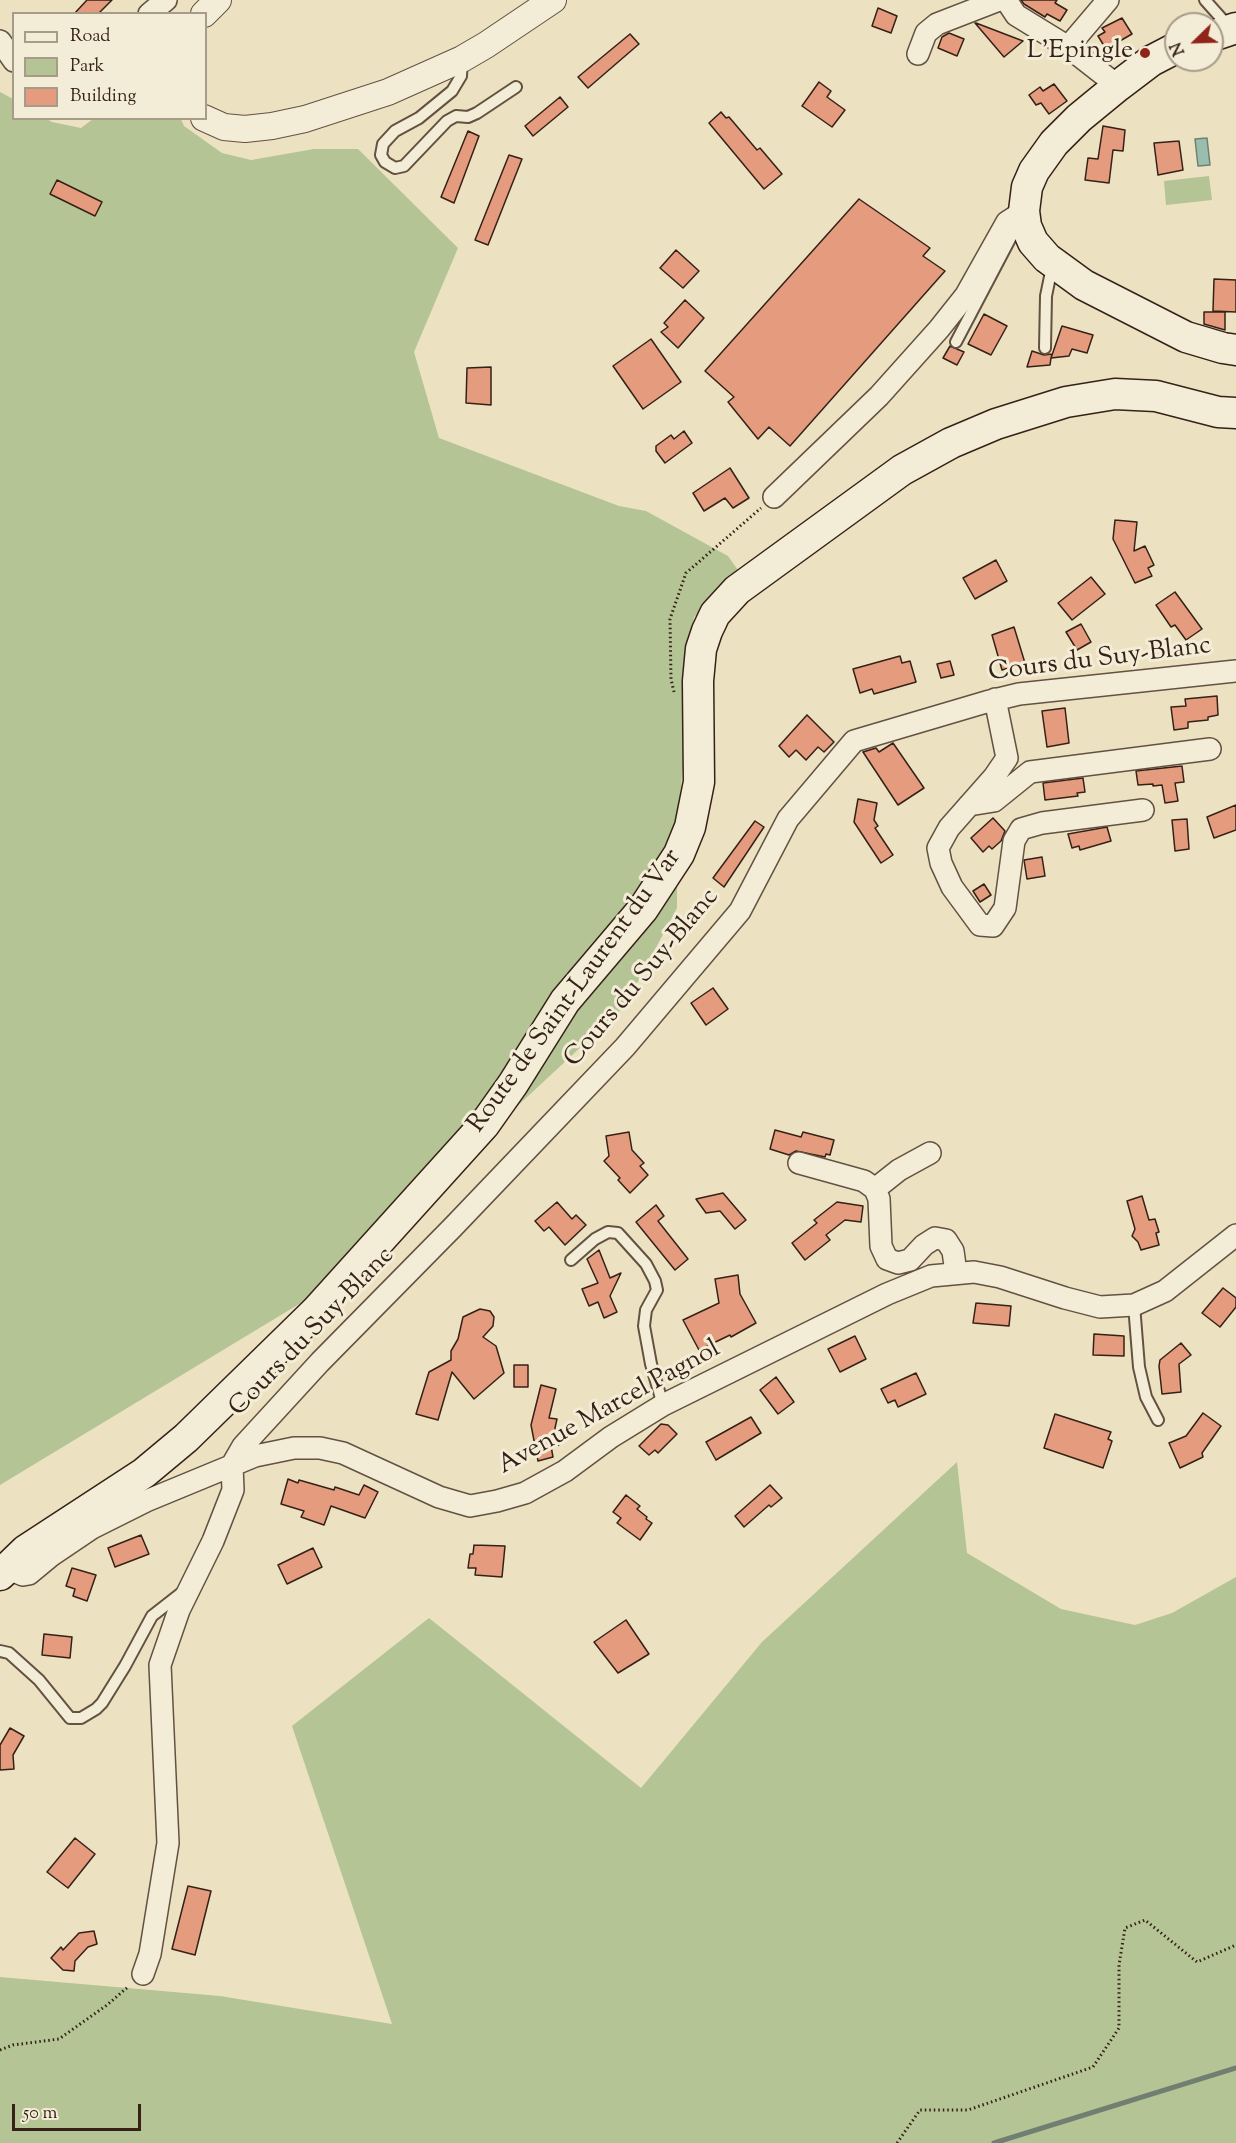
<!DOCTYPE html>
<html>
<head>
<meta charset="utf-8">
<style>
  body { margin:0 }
  #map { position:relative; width:1236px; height:2143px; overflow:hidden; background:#ece2c1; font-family:"Sorts Mill Goudy",serif }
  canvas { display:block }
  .legend { position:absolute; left:12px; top:12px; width:195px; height:108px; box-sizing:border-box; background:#f3ecd7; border:2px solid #a79b8a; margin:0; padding:8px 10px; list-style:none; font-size:18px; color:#352117 }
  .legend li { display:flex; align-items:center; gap:12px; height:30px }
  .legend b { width:30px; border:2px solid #a79b8a }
  .north { position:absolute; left:1164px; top:12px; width:60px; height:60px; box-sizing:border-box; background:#f3ecd7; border:2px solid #a79b8a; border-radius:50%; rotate:247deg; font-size:16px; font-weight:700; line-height:24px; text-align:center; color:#352117 }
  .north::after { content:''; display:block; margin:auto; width:21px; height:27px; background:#8f2418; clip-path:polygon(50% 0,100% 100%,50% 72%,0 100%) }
  .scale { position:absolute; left:12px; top:2104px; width:129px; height:27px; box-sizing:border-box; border:3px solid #352117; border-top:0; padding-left:8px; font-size:18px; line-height:21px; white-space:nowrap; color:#352117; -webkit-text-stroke:4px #f3ecd7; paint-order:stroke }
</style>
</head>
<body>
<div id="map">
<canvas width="1236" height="2143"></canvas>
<ul class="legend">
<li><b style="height:8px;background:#f3ecd7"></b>Road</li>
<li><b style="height:16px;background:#b4c495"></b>Park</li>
<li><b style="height:16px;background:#e49b7e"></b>Building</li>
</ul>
<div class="north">N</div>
<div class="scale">50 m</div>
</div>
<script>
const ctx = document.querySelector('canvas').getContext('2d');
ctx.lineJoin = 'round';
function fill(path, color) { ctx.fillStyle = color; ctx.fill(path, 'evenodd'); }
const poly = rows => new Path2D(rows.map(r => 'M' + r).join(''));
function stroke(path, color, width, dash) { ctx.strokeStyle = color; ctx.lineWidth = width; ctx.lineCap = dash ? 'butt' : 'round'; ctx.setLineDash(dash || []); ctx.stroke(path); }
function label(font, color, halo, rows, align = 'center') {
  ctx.font = font + ' "Sorts Mill Goudy",serif'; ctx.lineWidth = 6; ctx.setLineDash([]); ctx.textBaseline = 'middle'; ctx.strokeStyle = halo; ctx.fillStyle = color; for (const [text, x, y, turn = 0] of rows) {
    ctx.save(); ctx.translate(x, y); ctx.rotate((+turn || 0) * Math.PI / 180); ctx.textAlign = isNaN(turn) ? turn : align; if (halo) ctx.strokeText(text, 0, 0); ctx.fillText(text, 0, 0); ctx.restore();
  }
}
fill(poly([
  [0,92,13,99,14,118,47,119,52,122,81,128,93,119,181,119,184,126,222,153,251,160,314,149,358,149,458,248,414,352,439,438,619,506,646,511,728,556,740,573,694,617,682,686,683,764,677,831,677,908,625,1006,314,1295,0,1485],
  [1209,176,1212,200,1166,205,1164,181],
  [957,1462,967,1553,1061,1609,1135,1625,1172,1613,1236,1577,1236,2143,0,2143,0,1977,220,1996,392,2024,292,1726,429,1618,641,1788,762,1642]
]), '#b4c495');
const water = poly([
  [1207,138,1210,165,1198,166,1195,139,1207,138]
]);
fill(water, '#99beae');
stroke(water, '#717f72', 1.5);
stroke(poly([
  [994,2143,1236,2068]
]), '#717f72', 5);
const building = poly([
  [87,0,112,0,98,14,74,14,87,0],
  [1021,0,1057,0,1055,3,1067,10,1060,21,1047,14,1045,17,1024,4,1021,0],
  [878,8,897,16,891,33,872,26,878,8],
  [1122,18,1132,34,1106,49,1098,36,1105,32,1102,28,1122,18],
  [975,23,976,23,1023,41,1004,57,975,23],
  [949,33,964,39,957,56,938,48,942,37,949,33],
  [630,34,639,44,588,88,578,77,630,34],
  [819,82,831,91,827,97,845,110,832,127,802,106,819,82],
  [1054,84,1067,101,1049,114,1041,103,1036,105,1029,95,1040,87,1043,91,1054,84],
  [560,97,568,107,533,136,525,126,560,97],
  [721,112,726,118,729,117,757,150,760,148,782,174,764,189,709,123,721,112],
  [1103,126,1125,130,1123,151,1113,150,1109,183,1085,180,1088,158,1098,159,1103,126],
  [468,131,479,136,454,203,441,197,468,131],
  [1179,141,1183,170,1158,175,1154,143,1179,141],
  [509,155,522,159,488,245,475,240,509,155],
  [57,180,102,202,95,216,50,194,57,180],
  [859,199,930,248,923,256,945,271,790,446,769,427,758,439,728,402,734,397,705,371,859,199],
  [676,250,699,271,683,288,660,268,676,250],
  [1214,279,1236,280,1236,312,1213,311,1214,279],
  [685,300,704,318,678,348,661,332,668,327,664,323,685,300],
  [1204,312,1225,312,1225,330,1204,324,1204,312],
  [984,314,1007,326,991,355,968,344,984,314],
  [1062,326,1093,335,1087,353,1072,349,1069,356,1051,358,1050,365,1027,367,1032,351,1044,355,1052,354,1051,358,1062,326],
  [651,339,681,382,643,409,613,366,651,339],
  [950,346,964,352,957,365,943,358,950,346],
  [491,367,491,405,466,403,467,368,491,367],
  [684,431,692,443,665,463,656,451,656,446,671,435,674,439,684,431],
  [730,468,749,498,733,508,725,498,704,511,693,493,730,468],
  [1115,520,1137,522,1134,551,1145,546,1154,565,1148,568,1152,576,1135,583,1113,539,1115,520],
  [996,560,1007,581,975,599,963,578,996,560],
  [1091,577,1105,594,1072,620,1058,603,1091,577],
  [1175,592,1202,629,1186,640,1175,625,1171,627,1156,605,1175,592],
  [1081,624,1091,642,1077,650,1066,632,1081,624],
  [1014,627,1025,663,1002,670,992,635,1014,627],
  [900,656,902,663,910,661,916,682,874,694,872,689,860,693,853,669,900,656],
  [950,661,954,675,941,678,937,664,950,661],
  [1217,696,1218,715,1208,717,1208,720,1188,722,1188,728,1174,730,1171,707,1186,706,1185,699,1217,696],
  [1065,708,1069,743,1047,747,1042,711,1065,708],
  [807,715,834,742,824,752,818,747,806,760,796,750,789,757,779,746,807,715],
  [893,743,924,788,898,805,863,752,876,748,879,752,893,743],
  [1182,766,1184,782,1175,783,1178,801,1165,803,1162,785,1153,786,1153,784,1138,785,1136,771,1182,766],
  [1083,778,1085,792,1077,793,1078,796,1045,800,1043,783,1083,778],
  [858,799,877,803,874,820,878,826,875,828,893,855,881,863,854,822,858,799],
  [1236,805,1236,830,1214,838,1207,817,1236,805],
  [993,818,1005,831,1001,841,992,849,989,846,983,852,971,838,993,818],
  [1187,819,1189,849,1175,851,1172,820,1187,819],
  [755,821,764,827,724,887,713,878,755,821],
  [1107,827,1111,841,1080,850,1079,846,1072,848,1068,834,1107,827],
  [1042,857,1045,876,1027,879,1024,860,1042,857],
  [984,884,991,895,980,902,973,891,984,884],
  [713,988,728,1009,706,1025,691,1003,713,988],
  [775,1130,801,1137,803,1132,834,1140,830,1155,826,1154,825,1157,796,1151,789,1155,770,1149,775,1130],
  [629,1132,632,1150,644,1163,640,1166,648,1175,630,1193,618,1180,620,1178,604,1161,609,1156,606,1136,629,1132],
  [723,1193,746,1220,735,1229,720,1211,706,1213,696,1199,723,1193],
  [1142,1196,1149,1220,1155,1219,1159,1232,1156,1233,1159,1245,1141,1250,1138,1242,1132,1236,1135,1229,1127,1201,1142,1196],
  [557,1202,572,1219,576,1215,586,1225,565,1245,549,1227,544,1231,535,1221,557,1202],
  [837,1202,863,1206,861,1222,845,1220,826,1235,830,1240,805,1260,792,1243,817,1223,814,1220,837,1202],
  [656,1205,664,1216,658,1221,688,1259,675,1270,636,1222,656,1205],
  [599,1250,610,1278,621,1273,610,1296,617,1312,604,1318,598,1302,589,1306,582,1289,598,1283,587,1259,599,1250],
  [738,1275,740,1294,756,1323,731,1337,730,1335,699,1350,683,1320,719,1303,715,1279,738,1275],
  [1223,1288,1236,1298,1236,1307,1220,1327,1202,1313,1223,1288],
  [976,1303,1011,1306,1009,1326,973,1323,976,1303],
  [480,1309,490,1311,494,1317,493,1326,483,1337,496,1346,504,1373,474,1399,452,1372,438,1420,416,1414,429,1372,451,1360,451,1351,458,1339,463,1317,480,1309],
  [1094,1334,1124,1336,1124,1356,1093,1355,1094,1334],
  [855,1336,866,1359,840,1372,828,1349,855,1336],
  [1181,1343,1191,1355,1179,1364,1181,1392,1162,1394,1159,1366,1160,1360,1181,1343],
  [514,1365,528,1365,528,1387,514,1387,514,1365],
  [916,1373,926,1394,898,1407,895,1400,888,1403,881,1389,916,1373],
  [776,1377,794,1402,778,1414,760,1390,776,1377],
  [541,1385,556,1389,549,1418,557,1419,555,1428,559,1445,551,1446,553,1457,538,1461,531,1425,541,1385],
  [1203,1413,1221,1426,1202,1453,1203,1457,1180,1468,1169,1443,1186,1436,1203,1413],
  [1055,1414,1111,1432,1108,1439,1112,1441,1103,1468,1044,1448,1055,1414],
  [751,1417,761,1433,716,1460,706,1442,751,1417],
  [661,1424,668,1425,677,1434,658,1453,655,1450,649,1455,639,1446,661,1424],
  [288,1479,298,1483,299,1480,334,1490,335,1487,359,1495,364,1485,378,1492,365,1518,331,1506,324,1525,301,1517,304,1511,281,1504,288,1479],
  [770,1485,782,1498,771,1507,769,1505,744,1527,735,1516,770,1485],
  [626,1495,640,1506,637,1509,647,1517,646,1519,652,1523,640,1540,617,1523,621,1518,613,1512,626,1495],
  [141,1535,149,1554,115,1567,108,1548,141,1535],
  [474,1545,505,1546,502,1577,475,1575,476,1568,468,1568,470,1554,473,1554,474,1545],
  [313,1548,322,1567,287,1584,278,1565,313,1548],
  [72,1568,96,1575,87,1601,73,1596,75,1589,66,1586,72,1568],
  [626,1620,649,1654,618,1673,594,1642,626,1620],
  [44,1634,72,1637,70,1658,42,1655,44,1634],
  [10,1728,24,1736,13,1755,14,1769,0,1770,0,1745,10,1728],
  [75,1838,95,1854,68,1888,47,1872,75,1838],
  [188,1886,211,1891,195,1955,172,1949,188,1886],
  [94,1931,97,1944,88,1947,75,1961,74,1971,63,1970,51,1958,61,1947,63,1950,79,1933,94,1931]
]);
fill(building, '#e49b7e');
stroke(building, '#352117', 1.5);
const service = poly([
  [1205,0,1229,27],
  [462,59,461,76,452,91,419,118,395,131,383,144,381,155,385,162,395,168,404,166,447,121,456,116,468,117,477,113,516,87],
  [956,342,1019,222],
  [1045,348,1046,296,1052,267],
  [571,1260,595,1239,608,1232,618,1233,646,1264,655,1281,657,1290,646,1310,644,1326,651,1364,663,1405],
  [1134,1305,1139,1367,1146,1397,1158,1420],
  [0,1651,9,1653,39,1680,70,1718,81,1718,96,1709,102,1703,125,1666,152,1616,184,1591]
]);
const minor = poly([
  [1006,0,1016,15,1068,47,1118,86],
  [149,14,166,0],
  [0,41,14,61],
  [1068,47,1108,0],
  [918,54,926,33,937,24,999,0],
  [774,497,879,396,939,329,966,295,1007,222,1024,211],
  [995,699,1007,758,994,777,949,828,938,848,941,863,952,887,980,925,993,926,1005,908,1014,841,1021,829,1042,823,1143,810],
  [969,805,994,801,1030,772,1210,749],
  [799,1163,864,1181,875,1189,879,1199,881,1246,887,1259,898,1263,910,1260,924,1245,935,1238,946,1240,953,1251,956,1273],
  [875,1189,899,1170,930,1153],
  [6,1568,23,1575,29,1574,52,1555,92,1528,146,1501,255,1456,294,1448,320,1448,343,1453,439,1497,470,1506,497,1501,525,1493,565,1471,611,1437,663,1405,887,1294,931,1276,974,1272,1000,1277,1065,1298,1100,1307,1134,1305,1165,1291,1236,1235],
  [143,1974,150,1954,168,1843,160,1665,179,1610,213,1541,233,1490,232,1465,243,1446,320,1362,453,1227,625,1047,740,911,788,819,854,741,986,702,1019,694,1236,671]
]);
const tertiary = poly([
  [204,14,218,0],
  [204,118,224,127,245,129,272,126,305,119,388,92,462,59,486,45,553,0]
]);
const secondary = poly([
  [1212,36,1236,28],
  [1176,48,1151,61,1118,86,1079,118,1054,143,1034,171,1027,187,1024,211,1026,226,1033,242,1047,258,1084,285,1186,337,1223,348,1236,350],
  [0,1575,26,1550,144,1473,186,1438,316,1311,484,1125,513,1084,565,1001,643,909,679,854,690,827,699,782,698,681,701,649,707,631,715,614,737,590,902,470,951,443,996,424,1066,402,1115,394,1156,396,1218,412,1236,413]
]);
stroke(service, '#635142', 14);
stroke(minor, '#635142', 24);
stroke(tertiary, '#635142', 28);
stroke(secondary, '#352117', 33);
stroke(poly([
  [674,692,671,679,670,619,686,573,761,508],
  [0,2050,13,2045,59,2039,107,2005,129,1986],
  [897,2143,920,2110,968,2110,1093,2067,1119,2028,1119,1965,1125,1928,1145,1920,1197,1962,1236,1945]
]), '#352117', 3, [1.5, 3]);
stroke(service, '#f3ecd7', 10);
stroke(minor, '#f3ecd7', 21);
stroke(tertiary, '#f3ecd7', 26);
stroke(secondary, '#f3ecd7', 30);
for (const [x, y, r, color] of [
  [1145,53,6,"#8f2418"]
]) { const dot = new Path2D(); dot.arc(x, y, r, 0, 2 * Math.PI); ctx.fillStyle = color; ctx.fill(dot); stroke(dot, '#f3ecd7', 2); }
label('26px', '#352117', '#f3ecd7', [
  ["L'Epingle",1133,53]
], 'right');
label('26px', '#352117', '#f3ecd7', [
  ["Cours du Suy-Blanc",1100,661,-7],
  ["Cours du Suy-Blanc",643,979,-50],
  ["Route de Saint-Laurent du Var",576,992,-54],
  ["Cours du Suy-Blanc",313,1333,-46],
  ["Avenue Marcel Pagnol",610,1409,-29]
]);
</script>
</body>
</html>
